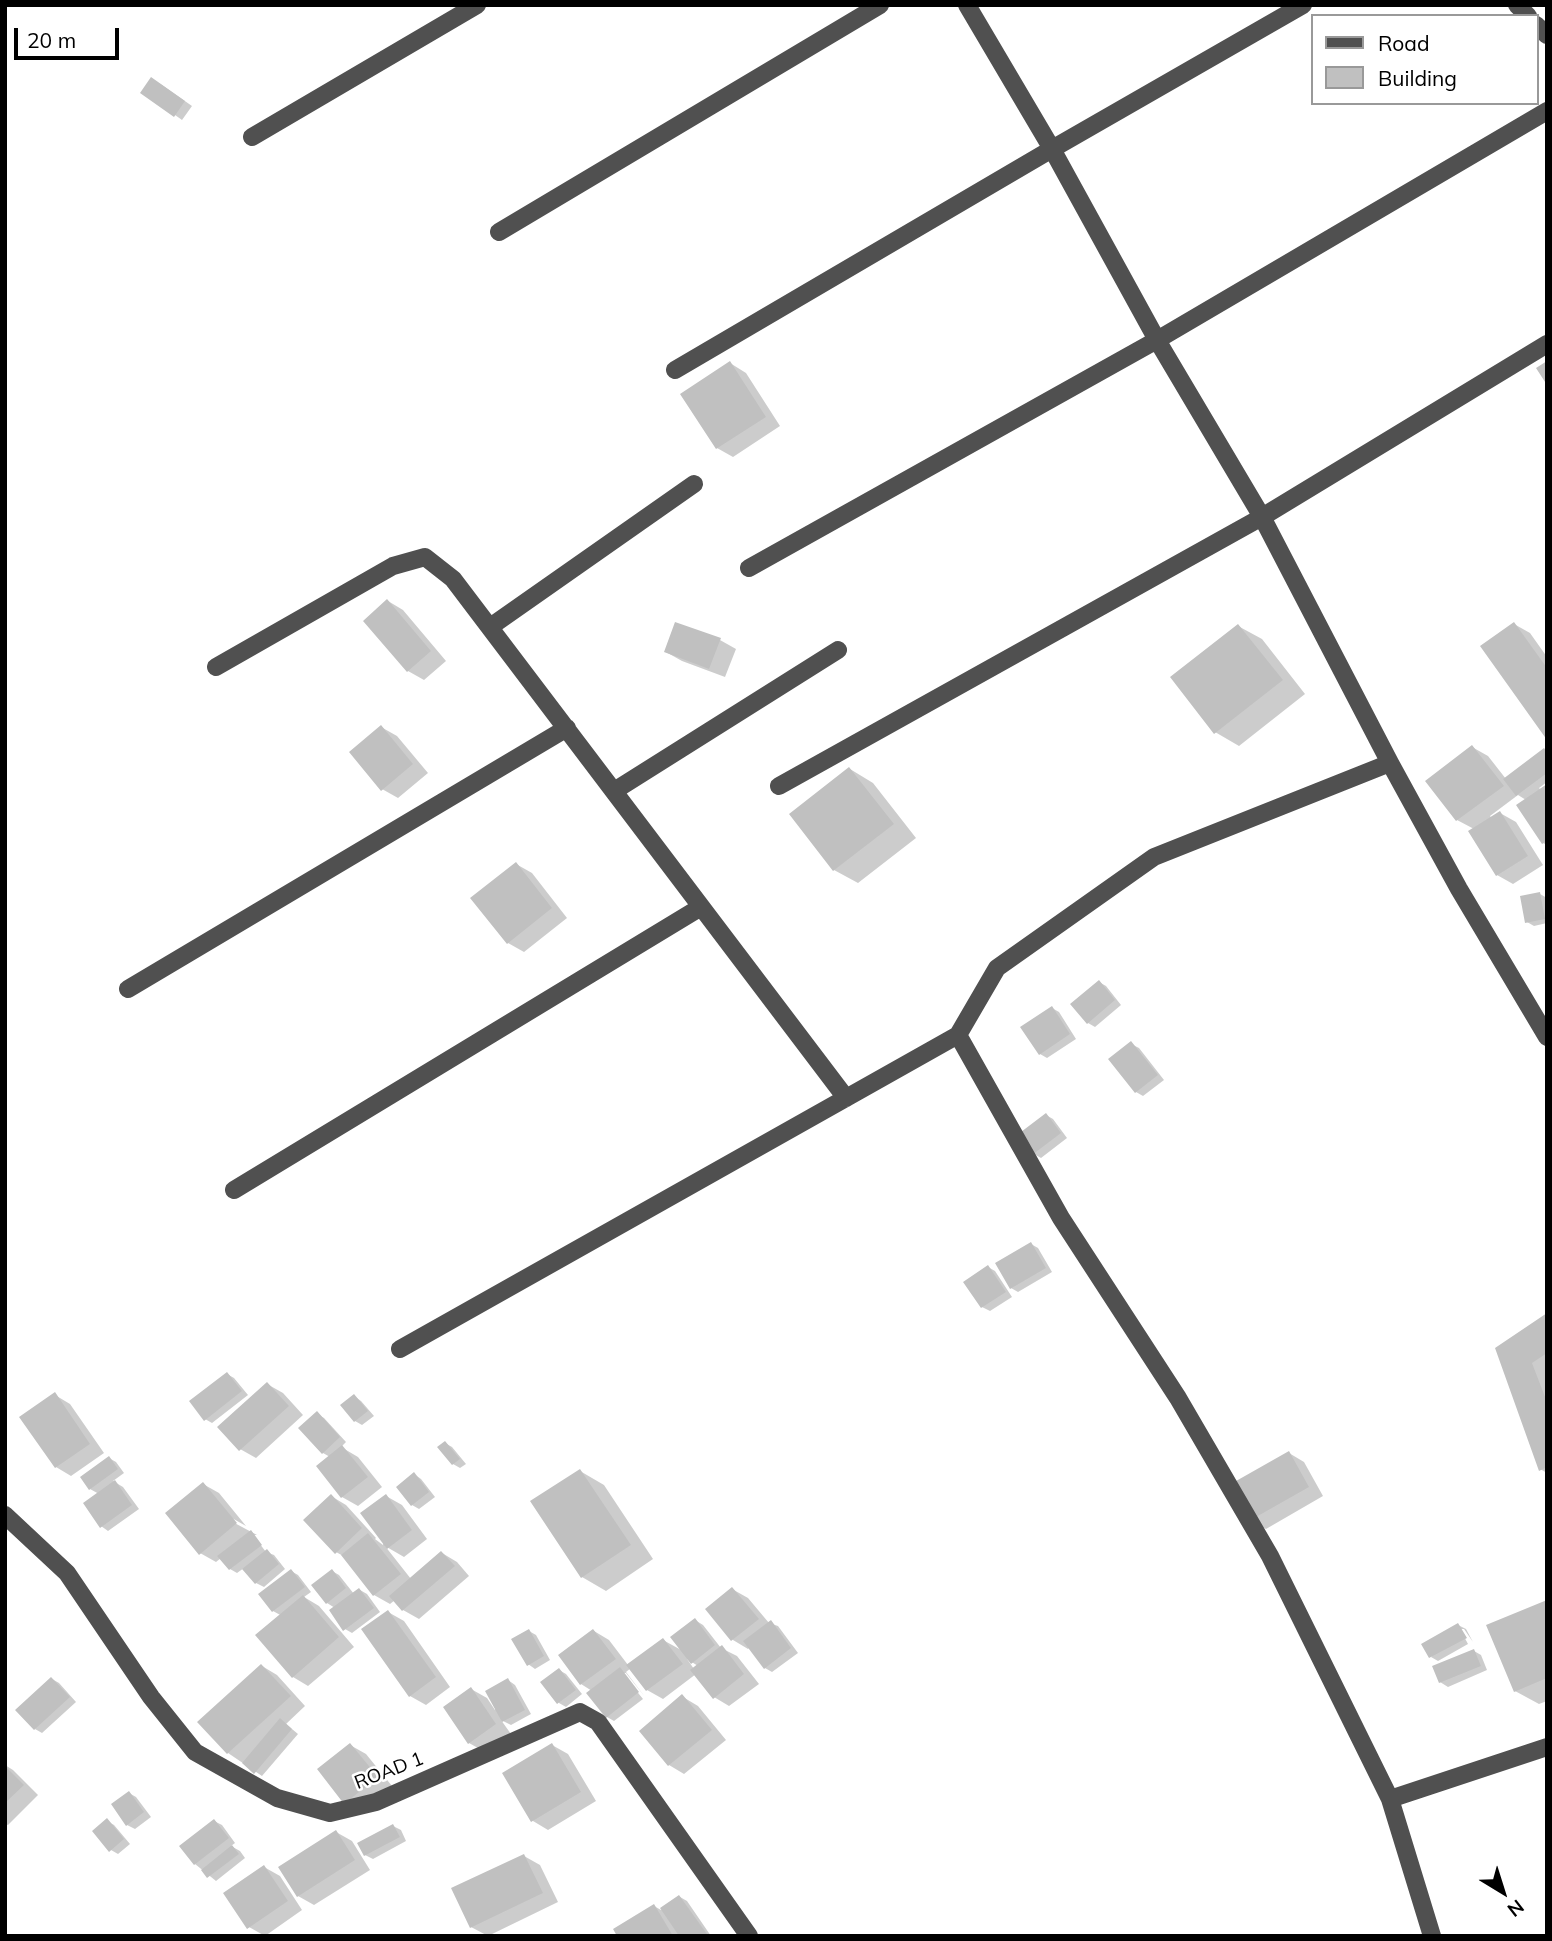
<!DOCTYPE html>
<html>
<head>
<meta charset="utf-8">
<style>
  body { margin:0 }
  #map { position:relative; width:1552px; height:1941px; overflow:hidden; background:#fff; font-family:Mulish,sans-serif }
  canvas { display:block }
  .frame { position:absolute; inset:0; border:7px solid #000; pointer-events:none }
  .legend { position:absolute; left:1311px; top:14px; width:228px; height:91px; box-sizing:border-box; background:#fff; border:2px solid #999; margin:0; padding:9px 12px; list-style:none; font-size:21px; color:#000 }
  .legend li { display:flex; align-items:center; gap:14px; height:35px }
  .legend b { width:35px; border:2px solid #999 }
  .north { position:absolute; left:1468px; top:1857px; width:70px; height:70px; -webkit-text-stroke:5px #fff; paint-order:stroke; rotate:142deg; font-size:19px; font-weight:700; line-height:28px; text-align:center; color:#000 }
  .north::after { content:''; display:block; margin:auto; width:24px; height:32px; background:#000; clip-path:polygon(50% 0,100% 100%,50% 72%,0 100%) }
  .scale { position:absolute; left:14px; top:28px; width:105px; height:32px; box-sizing:border-box; border:4px solid #000; border-top:0; padding-left:9px; font-size:21px; line-height:24px; white-space:nowrap; color:#000; -webkit-text-stroke:5px #fff; paint-order:stroke }
</style>
</head>
<body>
<div id="map">
<canvas width="1552" height="1941"></canvas>
<div class="frame"></div>
<ul class="legend">
<li><b style="height:9px;background:#505050"></b>Road</li>
<li><b style="height:19px;background:#c0c0c0"></b>Building</li>
</ul>
<div class="north">N</div>
<div class="scale">20 m</div>
</div>
<script>
const ctx = document.querySelector('canvas').getContext('2d');
ctx.lineJoin = 'round';
function fill(path, color) { ctx.fillStyle = color; ctx.fill(path, 'evenodd'); }
const poly = rows => new Path2D(rows.map(r => 'M' + r).join(''));
function stroke(path, color, width, dash) { ctx.strokeStyle = color; ctx.lineWidth = width; ctx.lineCap = dash ? 'butt' : 'round'; ctx.setLineDash(dash || []); ctx.stroke(path); }
function label(font, color, halo, rows, align = 'center') {
  ctx.font = font + ' Mulish,sans-serif'; ctx.lineWidth = 5; ctx.setLineDash([]); ctx.textBaseline = 'middle'; ctx.strokeStyle = halo; ctx.fillStyle = color; for (const [text, x, y, turn = 0] of rows) {
    ctx.save(); ctx.translate(x, y); ctx.rotate((+turn || 0) * Math.PI / 180); ctx.textAlign = isNaN(turn) ? turn : align; if (halo) ctx.strokeText(text, 0, 0); ctx.fillText(text, 0, 0); ctx.restore();
  }
}
fill(poly([
  [159,83,192,106,182,120,175,115],
  [730,363,746,373,780,426,733,457,717,448],
  [388,601,403,610,446,661,424,680,408,671],
  [1514,624,1530,633,1547,657,1547,737],
  [1238,626,1262,639,1305,694,1239,746,1215,732],
  [720,640,736,649,725,677,682,661,666,652],
  [381,727,397,736,428,773,398,798,382,789],
  [1472,747,1488,756,1506,779,1547,752,1547,782,1539,788,1541,790,1547,786,1547,845,1543,843,1526,800,1518,795,1490,816,1492,819,1500,813,1516,822,1543,865,1513,884,1497,875,1474,829,1457,820],
  [850,769,873,783,916,838,858,883,834,870],
  [516,864,532,873,567,918,524,952,508,943],
  [1540,894,1547,898,1547,923,1534,926,1527,922],
  [1099,982,1106,986,1121,1005,1095,1027,1088,1023],
  [1052,1008,1059,1012,1076,1039,1047,1058,1040,1054],
  [1131,1044,1139,1048,1164,1080,1143,1096,1136,1092],
  [1046,1115,1053,1119,1067,1138,1041,1158,1034,1154],
  [1031,1244,1038,1248,1052,1272,1018,1292,1011,1288],
  [988,1267,995,1271,1012,1297,990,1311,982,1307],
  [1547,1315,1547,1473,1540,1469,1497,1349],
  [227,1374,234,1378,248,1395,212,1423,205,1419],
  [267,1384,283,1393,303,1415,256,1458,240,1449],
  [55,1395,70,1404,104,1453,71,1476,56,1467],
  [354,1396,361,1401,374,1416,362,1425,355,1421],
  [317,1414,324,1418,346,1442,341,1447,358,1457,382,1487,358,1506,342,1497,330,1457,323,1453],
  [445,1443,452,1447,466,1464,460,1468,453,1464],
  [1289,1453,1304,1462,1323,1496,1266,1529,1250,1520],
  [109,1458,116,1462,124,1473,113,1481,123,1487,139,1509,108,1531,101,1526,99,1494,90,1489],
  [580,1471,604,1485,653,1559,606,1591,582,1577],
  [414,1474,421,1479,435,1497,419,1509,412,1505],
  [203,1484,219,1493,246,1526,230,1517,229,1520,257,1535,253,1535,266,1552,274,1555,285,1569,264,1587,256,1583,244,1568,237,1573,230,1569,221,1558,216,1562,200,1553],
  [331,1496,346,1505,376,1538,375,1539,383,1545,386,1496,402,1505,427,1539,404,1557,385,1546,411,1579,442,1553,457,1562,469,1576,419,1619,403,1610,395,1600,390,1604,374,1595,345,1557,336,1552],
  [291,1571,298,1575,311,1592,304,1597,319,1606,354,1647,308,1686,293,1677,282,1616,273,1611],
  [332,1571,339,1575,354,1594,360,1590,367,1594,380,1612,352,1633,345,1629,335,1608,327,1603],
  [732,1589,748,1598,769,1623,778,1626,798,1653,772,1672,765,1668,750,1647,748,1649,733,1640,707,1609],
  [1547,1602,1547,1701,1539,1704,1515,1691],
  [388,1612,404,1621,450,1687,426,1705,410,1696],
  [695,1620,703,1625,721,1648,737,1656,759,1684,729,1706,714,1697,696,1674,663,1699,647,1690,631,1668,626,1672,645,1697,626,1673,622,1673,643,1699,614,1721,607,1717,592,1691,581,1684,560,1656,594,1631,609,1640,628,1665,663,1640,683,1651],
  [687,1659,698,1666,694,1669],
  [1458,1625,1466,1629,1473,1642,1464,1629,1460,1629,1468,1644,1438,1661,1431,1657],
  [529,1631,536,1635,550,1660,535,1669,528,1664],
  [1474,1651,1481,1655,1487,1670,1448,1687,1440,1682],
  [262,1666,277,1675,305,1706,286,1724,298,1734,262,1776,228,1753,200,1722],
  [559,1670,566,1674,582,1694,566,1707,559,1703],
  [52,1679,59,1683,76,1702,42,1733,35,1729],
  [508,1680,515,1685,531,1714,511,1725,501,1720,511,1734,485,1752,469,1743,445,1707,471,1689,487,1698,495,1710],
  [683,1697,698,1706,726,1740,684,1774,669,1765],
  [350,1745,366,1754,392,1786,361,1811,345,1802],
  [552,1745,568,1754,596,1801,548,1830,533,1821],
  [5,1765,13,1770,38,1795,8,1825,5,1824],
  [129,1793,136,1797,151,1817,135,1829,127,1825],
  [107,1821,114,1825,130,1844,118,1854,111,1850],
  [214,1821,222,1825,235,1843,231,1846,240,1851,245,1858,216,1881,195,1864],
  [393,1826,401,1830,406,1841,373,1859,365,1855],
  [336,1832,352,1841,370,1870,314,1905,298,1896],
  [524,1856,540,1865,558,1902,488,1936,471,1927],
  [264,1867,280,1876,302,1910,265,1936,249,1927],
  [680,1897,687,1901,711,1936,619,1936,654,1906,661,1910]
]), '#0003');
fill(poly([
  [151,77,185,101,174,117,140,93],
  [730,361,766,417,716,449,680,394],
  [1547,361,1547,385,1536,368],
  [387,599,431,651,407,672,363,621],
  [675,622,721,638,709,669,664,652],
  [1514,622,1547,668,1547,740,1480,646],
  [1238,624,1283,680,1214,734,1170,677],
  [381,725,413,764,381,791,349,752],
  [1472,745,1504,786,1456,821,1425,781],
  [1544,748,1547,752,1547,773,1516,796,1503,779],
  [849,767,894,824,833,871,789,814],
  [1547,784,1547,841,1542,844,1516,805],
  [1500,811,1528,856,1496,876,1468,831],
  [516,862,552,908,507,944,470,898],
  [1540,892,1545,919,1525,923,1520,896],
  [1099,980,1115,1000,1087,1024,1070,1004],
  [1052,1006,1070,1034,1039,1055,1020,1027],
  [1131,1041,1158,1075,1135,1093,1108,1059],
  [1046,1113,1061,1133,1032,1155,1017,1135],
  [1031,1242,1046,1268,1010,1289,995,1263],
  [988,1265,1006,1292,981,1308,963,1282],
  [1547,1313,1547,1353,1532,1363,1547,1402,1547,1467,1539,1471,1495,1348],
  [227,1372,242,1391,204,1421,189,1401],
  [267,1382,289,1406,239,1451,217,1427],
  [55,1392,90,1444,55,1468,19,1417],
  [354,1394,368,1411,354,1422,340,1405],
  [317,1411,340,1437,322,1454,298,1428],
  [445,1441,460,1459,452,1465,437,1447],
  [342,1445,368,1477,341,1498,316,1466],
  [1289,1451,1309,1487,1249,1521,1229,1485],
  [109,1456,118,1469,89,1490,80,1477],
  [580,1469,631,1545,581,1578,530,1501],
  [414,1472,429,1492,411,1506,396,1487],
  [115,1480,132,1505,100,1528,83,1503],
  [203,1482,237,1523,199,1555,165,1513],
  [331,1494,362,1528,335,1554,303,1520],
  [386,1494,412,1530,387,1549,360,1513],
  [251,1530,262,1545,229,1570,217,1556],
  [368,1533,401,1574,373,1596,341,1555],
  [267,1549,279,1564,255,1584,242,1569],
  [441,1551,455,1566,402,1611,389,1596],
  [291,1569,305,1587,272,1612,258,1594],
  [332,1569,346,1588,326,1604,311,1585],
  [732,1587,759,1619,731,1641,705,1609],
  [359,1588,374,1608,343,1631,329,1610],
  [303,1595,339,1637,292,1678,255,1635],
  [1547,1600,1547,1678,1514,1692,1486,1625],
  [388,1610,436,1677,409,1697,361,1629],
  [695,1618,715,1645,691,1664,670,1637],
  [771,1620,791,1648,764,1669,743,1641],
  [1458,1623,1467,1638,1429,1658,1421,1644],
  [529,1629,544,1656,527,1666,511,1639],
  [593,1629,616,1659,580,1685,558,1655],
  [663,1638,683,1664,646,1691,626,1665],
  [722,1645,744,1674,713,1699,690,1670],
  [1474,1649,1481,1666,1439,1683,1432,1666],
  [261,1664,291,1696,227,1754,197,1722],
  [620,1667,639,1692,606,1718,586,1693],
  [559,1668,576,1690,557,1704,540,1682],
  [51,1677,70,1697,34,1730,15,1710],
  [508,1678,525,1710,502,1722,485,1691],
  [471,1687,496,1724,468,1744,443,1707],
  [682,1694,712,1730,668,1766,639,1731],
  [280,1718,292,1729,254,1774,242,1763],
  [350,1743,378,1777,344,1804,317,1769],
  [552,1743,581,1792,531,1822,502,1773],
  [5,1766,24,1785,5,1803],
  [129,1791,144,1812,126,1826,111,1804],
  [107,1818,124,1839,109,1852,92,1831],
  [214,1819,229,1838,194,1865,179,1846],
  [393,1824,400,1837,364,1856,357,1843],
  [336,1830,355,1860,297,1897,278,1867],
  [232,1845,239,1854,207,1878,201,1870],
  [524,1854,543,1893,470,1928,451,1888],
  [264,1865,288,1901,247,1929,223,1893],
  [679,1895,707,1934,704,1936,679,1936,660,1908],
  [654,1904,673,1936,617,1936,613,1929]
]), '#c0c0c0');
stroke(poly([
  [967,5,1052,149,1157,340,1262,517,1390,763,1459,889,1547,1037],
  [1517,5,1528,16],
  [1536,25,1547,35],
  [252,137,477,5],
  [499,232,880,5],
  [675,370,1052,149,1303,5],
  [749,568,1157,340,1547,111],
  [490,627,694,484],
  [216,667,393,566,425,557,453,579,846,1098],
  [779,786,1262,517,1547,344],
  [614,791,838,650],
  [128,989,567,728],
  [958,1035,1061,1218,1178,1398,1270,1556,1390,1799],
  [234,1190,701,907],
  [400,1349,958,1035,997,968,1154,857,1390,763],
  [5,1515,67,1573,151,1697,195,1752,277,1798,330,1813,376,1802,580,1712,598,1722,749,1936],
  [1432,1936,1390,1799,1547,1747]
]), '#505050', 18);
label('19px', '#000', '#fff', [
  ["ROAD 1",389,1771,-21]
]);
</script>
</body>
</html>
